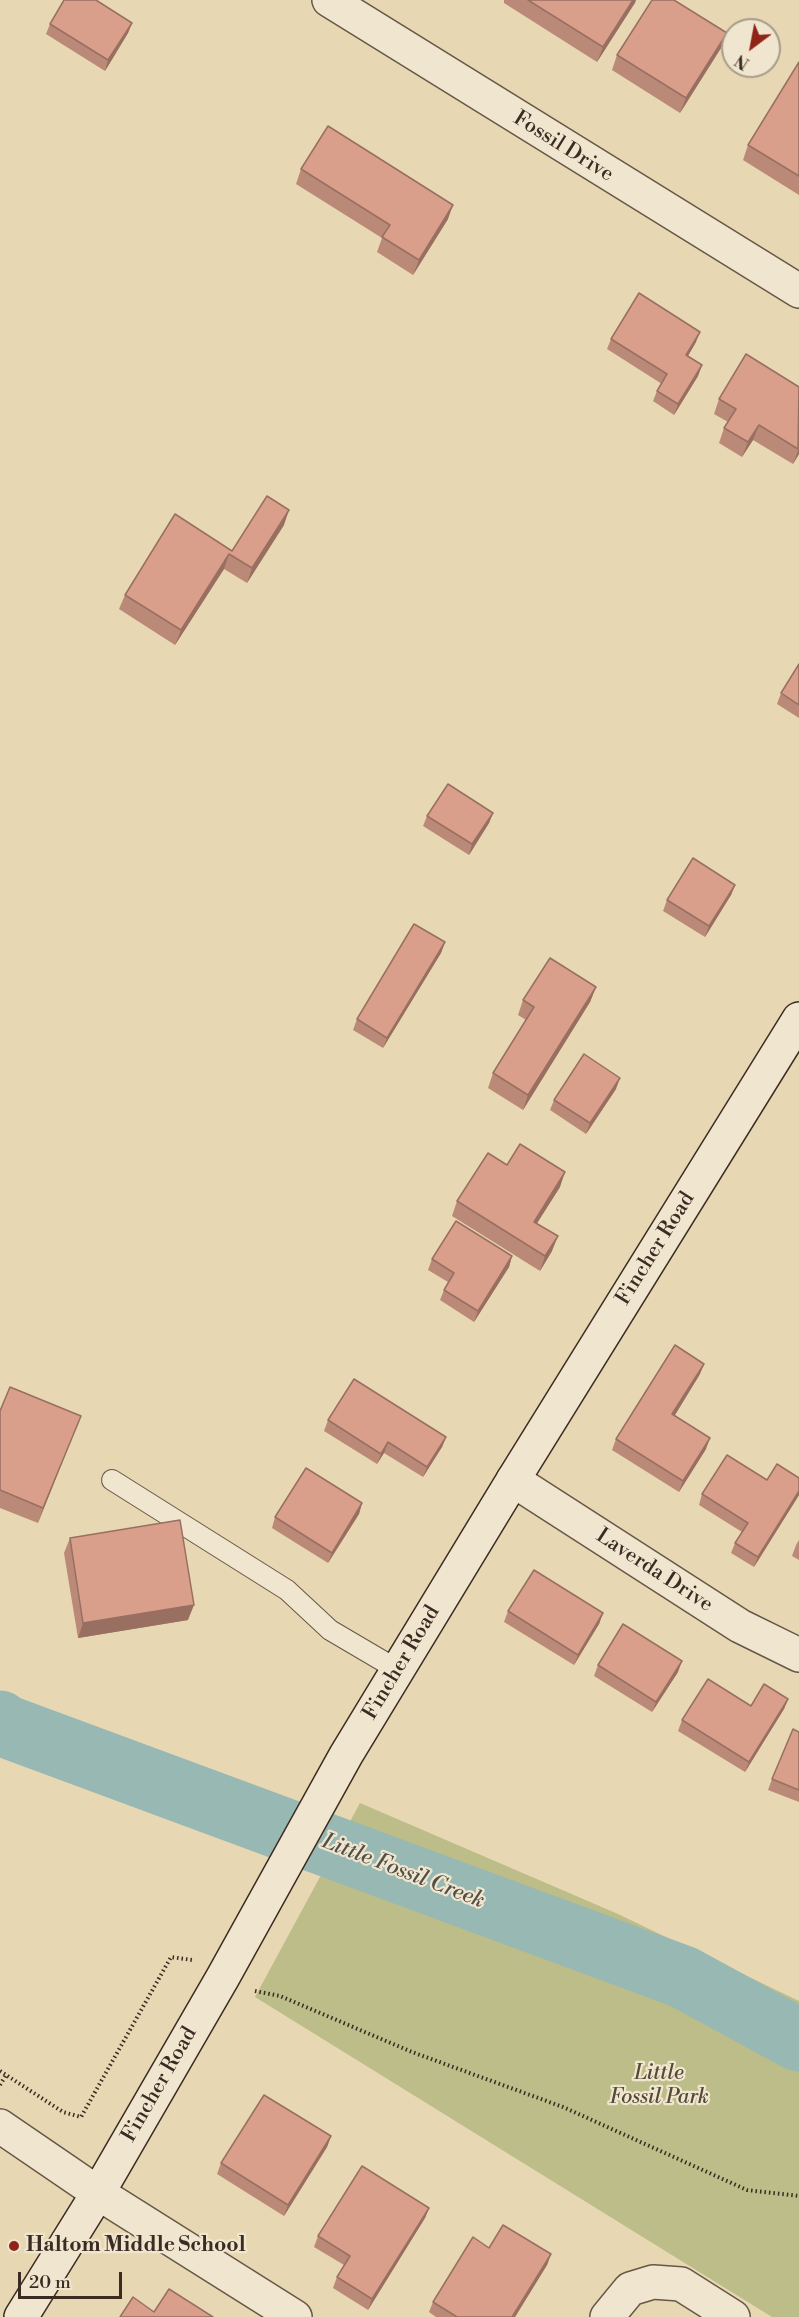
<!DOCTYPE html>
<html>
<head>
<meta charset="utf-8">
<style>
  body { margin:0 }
  #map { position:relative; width:799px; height:2317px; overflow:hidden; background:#e8d7b3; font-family:"Libre Bodoni",serif }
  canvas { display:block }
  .north { position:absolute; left:721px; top:18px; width:60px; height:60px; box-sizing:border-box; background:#f0e5ce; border:2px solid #a89b8a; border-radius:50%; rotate:212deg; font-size:16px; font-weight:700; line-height:24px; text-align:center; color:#3b2c23 }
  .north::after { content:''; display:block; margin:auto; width:21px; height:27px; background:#8f2418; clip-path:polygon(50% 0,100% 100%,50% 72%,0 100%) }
  .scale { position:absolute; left:18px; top:2272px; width:104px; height:27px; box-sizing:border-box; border:3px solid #3b2c23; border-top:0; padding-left:8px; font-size:18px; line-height:21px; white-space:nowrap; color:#3b2c23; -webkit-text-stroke:4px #f0e5ce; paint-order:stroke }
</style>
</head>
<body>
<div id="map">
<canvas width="799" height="2317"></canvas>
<div class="north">N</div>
<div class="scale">20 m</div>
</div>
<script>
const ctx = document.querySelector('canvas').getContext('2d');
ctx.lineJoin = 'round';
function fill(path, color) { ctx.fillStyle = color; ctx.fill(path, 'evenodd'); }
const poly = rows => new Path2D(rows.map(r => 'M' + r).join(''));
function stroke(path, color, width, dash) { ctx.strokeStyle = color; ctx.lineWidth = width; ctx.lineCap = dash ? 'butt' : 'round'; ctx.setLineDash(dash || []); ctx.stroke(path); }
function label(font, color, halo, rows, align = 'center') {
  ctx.font = font + ' "Libre Bodoni",serif'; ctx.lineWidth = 4.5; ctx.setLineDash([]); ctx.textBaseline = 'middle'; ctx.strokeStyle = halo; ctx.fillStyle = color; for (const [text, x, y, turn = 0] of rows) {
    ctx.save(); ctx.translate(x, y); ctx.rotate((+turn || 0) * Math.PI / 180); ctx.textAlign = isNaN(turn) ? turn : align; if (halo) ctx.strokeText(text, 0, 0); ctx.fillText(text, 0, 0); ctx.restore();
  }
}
fill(poly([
  [360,1803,618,1914,799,2001,799,2317,772,2317,255,1997]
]), '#bcbd88');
stroke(poly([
  [0,1722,5,1726,683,1977,799,2040]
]), '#98b8b3', 63);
const lane = poly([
  [112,1480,287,1590,330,1630,398,1670]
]);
const street = poly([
  [329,0,799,291],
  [513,1480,740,1626,799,1655],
  [0,2126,98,2193,295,2317],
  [607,2317,630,2289,653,2282,681,2284,733,2317]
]);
const secondary = poly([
  [21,2317,98,2193,223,1977,346,1755,513,1480,799,1019]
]);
stroke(lane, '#665747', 22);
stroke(street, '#665747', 36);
stroke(secondary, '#3b2c23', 36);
stroke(poly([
  [255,1991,280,1996,412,2052,563,2107,747,2190,799,2196],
  [0,2071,63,2112,81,2117,171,1957,192,1960],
  [0,2085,6,2075]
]), '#3b2c23', 4, [1.5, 3]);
stroke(lane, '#f0e5ce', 20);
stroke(street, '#f0e5ce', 33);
stroke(secondary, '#f0e5ce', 33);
fill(poly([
  [504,0,636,0,597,62,504,3],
  [132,23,128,33,105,71,46,34,50,24],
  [721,48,680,113,612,70,617,55],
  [799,62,799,195,743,160,748,145],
  [301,169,448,219,413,275,377,252,382,238,296,184],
  [611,339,696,342,688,356,702,365,698,376,674,415,653,401,657,391,662,384,607,349],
  [799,387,799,454,793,464,753,440,742,457,719,443,724,428,728,422,714,414,719,399],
  [284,525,247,583,224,569,175,645,119,609,125,595,232,551],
  [799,664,799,718,777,704,781,693],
  [493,813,489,823,469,855,423,826,427,816],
  [735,885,731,895,705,937,663,911,667,900],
  [445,942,441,953,383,1048,353,1030,357,1019],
  [596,987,590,1002,523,1110,488,1088,493,1073,526,1020,518,1015,523,1000],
  [616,1089,586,1134,550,1110,554,1100],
  [507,1165,560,1187,537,1223,552,1251,540,1271,452,1216,457,1201],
  [512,1256,509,1267,474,1322,440,1300,444,1290,448,1282,428,1270,432,1259],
  [700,1374,674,1416,706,1449,679,1492,612,1450,616,1439],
  [0,1411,75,1430,38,1523,0,1508],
  [328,1420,446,1437,442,1447,423,1477,384,1453,377,1464,324,1431],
  [799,1478,799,1495,754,1567,731,1553,735,1543,742,1532,699,1505,702,1494,767,1480],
  [362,1503,359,1514,328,1563,272,1528,275,1517],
  [70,1538,188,1620,78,1638,64,1553],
  [799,1540,799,1560,792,1556,796,1545],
  [508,1611,603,1613,599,1624,574,1665,504,1622],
  [598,1665,678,1672,652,1712,594,1676],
  [788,1699,784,1709,745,1772,678,1731,682,1720],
  [799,1732,799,1802,768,1790,772,1779],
  [331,2136,327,2147,284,2216,217,2174,221,2163],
  [429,2208,425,2218,368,2310,333,2288,337,2277,344,2265,314,2247,318,2236],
  [489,2248,551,2254,547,2265,515,2317,436,2317,429,2312,433,2302]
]), '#bb8978');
fill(poly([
  [633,0,636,0,635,3,597,62,603,47],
  [132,23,128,33,105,71,108,60],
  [727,33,721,48,680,113,686,98],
  [453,205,448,219,413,275,419,260],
  [700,332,696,342,682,366,686,355],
  [702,365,698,376,674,415,678,404],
  [759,425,753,440,742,457,748,442],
  [799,448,799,454,793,464],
  [289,510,284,525,247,583,252,568],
  [229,554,224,569,175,645,181,630],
  [493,813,489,823,469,855,472,844],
  [735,885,731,895,705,937,709,926],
  [445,942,441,953,383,1048,387,1038],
  [596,987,590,1002,523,1110,528,1095],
  [620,1078,616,1089,586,1134,590,1123],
  [565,1172,560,1187,529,1236,534,1222],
  [558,1236,552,1251,540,1271,545,1256],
  [512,1256,509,1267,474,1322,478,1311],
  [704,1364,700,1374,669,1425,672,1414],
  [81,1416,75,1430,38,1523,43,1508],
  [446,1437,442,1447,423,1477,427,1467],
  [710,1438,706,1449,679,1492,683,1481],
  [388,1442,384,1453,377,1464,381,1454],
  [799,1491,799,1495,754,1567,758,1557],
  [362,1503,359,1514,328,1563,332,1553],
  [194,1605,188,1620,78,1638,83,1623],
  [603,1613,599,1624,574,1665,578,1655],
  [682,1661,678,1672,652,1712,656,1702],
  [788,1699,784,1709,745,1772,749,1762],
  [331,2136,327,2147,284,2216,288,2205],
  [429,2208,425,2218,368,2310,372,2299],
  [551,2254,547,2265,515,2317,512,2317]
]), '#986f61');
const building = poly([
  [64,0,96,0,132,23,108,60,50,24,64,0],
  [528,0,633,0,603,47,528,0],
  [652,0,674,0,727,33,686,98,617,55,652,0],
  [799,62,799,176,748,145,799,62],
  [328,126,453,205,419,260,382,237,390,225,301,169,328,126],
  [639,293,700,332,686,355,702,365,678,404,657,391,667,374,611,339,639,293],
  [746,354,799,387,798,449,759,425,748,442,724,428,736,409,719,399,746,354],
  [267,496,289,510,252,568,229,554,181,630,125,595,175,514,232,551,267,496],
  [799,664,799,705,781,693,799,664],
  [448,784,493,813,472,844,427,816,448,784],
  [693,858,735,885,709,926,667,900,693,858],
  [414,924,445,942,387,1038,357,1019,414,924],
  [550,958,596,987,528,1095,493,1073,534,1007,523,1000,550,958],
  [584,1054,620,1078,590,1123,554,1100,584,1054],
  [520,1144,565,1172,534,1222,558,1236,545,1256,457,1201,488,1153,507,1165,520,1144],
  [456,1221,512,1256,478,1311,444,1290,454,1273,432,1259,456,1221],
  [675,1345,704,1364,672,1414,710,1438,683,1481,616,1439,675,1345],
  [354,1379,446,1437,427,1467,388,1442,381,1454,328,1420,354,1379],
  [10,1387,81,1416,43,1508,0,1490,0,1411,10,1387],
  [727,1455,767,1480,777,1464,799,1478,799,1491,758,1557,735,1543,748,1523,702,1494,727,1455],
  [306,1468,362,1503,332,1553,275,1517,306,1468],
  [180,1520,194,1605,83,1623,70,1538,180,1520],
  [534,1570,603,1613,578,1655,508,1611,534,1570],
  [623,1624,682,1661,656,1702,598,1665,623,1624],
  [708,1679,751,1706,764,1684,788,1699,749,1762,682,1720,708,1679],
  [793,1729,799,1732,799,1790,772,1779,793,1729],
  [264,2095,331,2136,288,2205,221,2163,264,2095],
  [362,2166,429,2208,372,2299,337,2277,350,2256,318,2236,362,2166],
  [503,2225,551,2254,512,2317,457,2317,433,2302,473,2237,489,2248,503,2225],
  [169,2289,213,2317,120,2317,133,2297,154,2312,169,2289]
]);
fill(building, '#d99f8b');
stroke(building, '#986f61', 1.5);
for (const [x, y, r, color] of [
  [14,2246,6,"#8f2418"]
]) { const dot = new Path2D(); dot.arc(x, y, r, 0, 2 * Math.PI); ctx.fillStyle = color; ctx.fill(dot); stroke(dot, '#f0e5ce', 2); }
label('21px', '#3b2c23', '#f0e5ce', [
  ["Fossil Drive",563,147,32],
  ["Fincher Road",656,1249,-58],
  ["Laverda Drive",654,1571,33],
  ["Fincher Road",402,1663,-59],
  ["Fincher Road",160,2085,-60]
]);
label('italic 21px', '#554937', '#f0e5ce', [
  ["Little",659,2074],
  ["Fossil Park",659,2098]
]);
label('bold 21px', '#3b2c23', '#f0e5ce', [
  ["Haltom Middle School",26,2246]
], 'left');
label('italic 22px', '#524f47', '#f0e5ce', [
  ["Little Fossil Creek",403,1872,21]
]);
</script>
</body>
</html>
